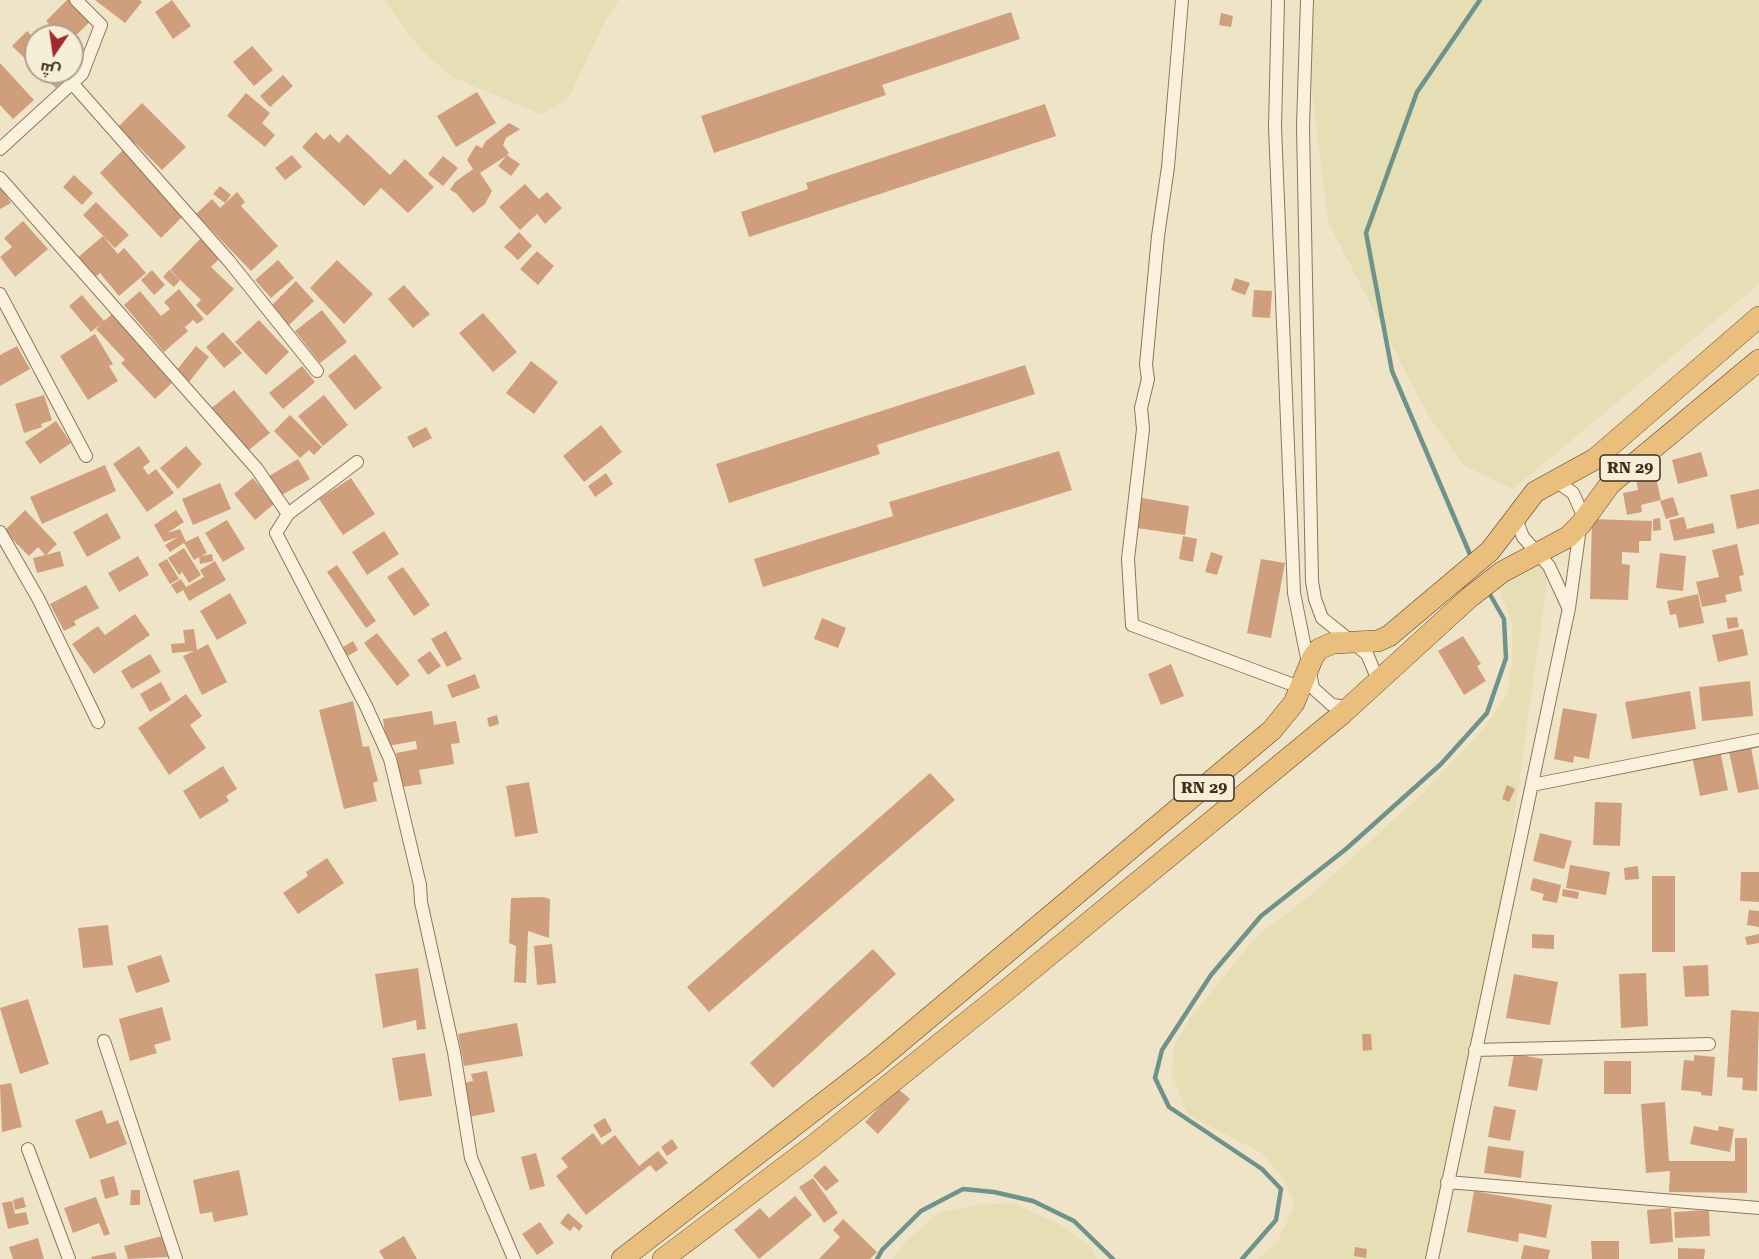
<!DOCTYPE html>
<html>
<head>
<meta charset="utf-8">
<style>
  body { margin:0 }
  #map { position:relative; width:1759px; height:1259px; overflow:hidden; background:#f0e4c8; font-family:"Roboto Serif",Cairo,serif }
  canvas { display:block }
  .north { position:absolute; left:24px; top:24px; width:60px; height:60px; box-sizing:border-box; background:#f7eed8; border:2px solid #ada18e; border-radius:50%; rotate:193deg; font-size:16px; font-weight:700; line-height:24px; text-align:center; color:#3d2e20 }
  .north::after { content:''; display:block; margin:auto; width:21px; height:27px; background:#9e2a2b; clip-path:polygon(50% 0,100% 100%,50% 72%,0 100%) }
</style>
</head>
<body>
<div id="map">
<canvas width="1759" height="1259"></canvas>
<div class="north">ش</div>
</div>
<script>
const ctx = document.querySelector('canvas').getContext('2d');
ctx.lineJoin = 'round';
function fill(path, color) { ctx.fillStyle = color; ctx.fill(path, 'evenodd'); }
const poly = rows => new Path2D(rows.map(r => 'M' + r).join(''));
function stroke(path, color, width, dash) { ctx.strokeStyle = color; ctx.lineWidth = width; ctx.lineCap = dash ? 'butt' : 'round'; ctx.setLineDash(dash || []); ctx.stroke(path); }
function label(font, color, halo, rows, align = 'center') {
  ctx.font = font + ' "Roboto Serif",serif'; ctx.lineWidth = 4.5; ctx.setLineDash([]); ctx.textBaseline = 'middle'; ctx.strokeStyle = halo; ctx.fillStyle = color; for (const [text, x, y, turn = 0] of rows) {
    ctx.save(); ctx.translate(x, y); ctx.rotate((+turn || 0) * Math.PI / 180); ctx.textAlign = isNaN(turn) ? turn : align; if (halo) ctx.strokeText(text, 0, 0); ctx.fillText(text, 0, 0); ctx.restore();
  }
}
fill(poly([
  [384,0,619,0,606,19,568,99,541,114,454,78,421,50],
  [1301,0,1759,0,1759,284,1513,489,1463,465,1427,413,1328,222],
  [1552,546,1496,949,1426,1259,1257,1259,1277,1243,1295,1204,1283,1179,1262,1153,1188,1115,1172,1075,1174,1046,1190,1018,1257,936,1312,894,1419,797,1483,730,1507,695,1512,664,1512,623,1496,581],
  [1014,1203,1066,1228,1091,1248,1097,1259,893,1259,907,1240,939,1213,975,1205]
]), '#e6deb5');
stroke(poly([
  [1472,559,1392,371,1366,233,1417,92,1480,0],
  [877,1259,882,1250,921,1211,963,1189,994,1192,1033,1201,1074,1221,1113,1259],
  [1242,1259,1276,1220,1281,1189,1262,1169,1169,1107,1155,1078,1162,1050,1211,975,1261,916,1346,849,1441,764,1487,713,1506,658,1504,619,1488,591]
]), '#6f938a', 4.5);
fill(poly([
  [67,0,73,0,92,20,72,39,72,36,61,36,46,21],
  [95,0,140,0,142,2,125,23],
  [172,0,191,26,173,39,155,12],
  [1011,12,1020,39,882,85,886,95,714,153,701,116],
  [1221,13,1233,16,1231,27,1219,25],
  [27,31,36,40,36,69,12,46],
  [252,46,273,70,254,86,233,62],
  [72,51,82,61,72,72],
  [0,63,34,100,13,119,0,105],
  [39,72,72,72,56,88],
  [283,75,293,86,270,107,260,96],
  [477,92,496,123,456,147,437,116],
  [246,93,270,113,262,123,275,135,265,147,227,116],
  [142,103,186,147,162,170,135,143,132,147,115,130],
  [1045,104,1056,136,749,237,741,212,808,189,806,183],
  [509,123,520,129,506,138,503,145,509,153,507,155,520,164,511,176,498,166,506,156,480,173,492,191,485,204,473,213,456,193,450,190,455,182,473,169,467,160,476,145,482,148,486,141],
  [316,132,324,140,330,134,339,143,347,134,390,175,405,159,434,187,408,213,381,188,364,206,302,147],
  [125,148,146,169,142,173,184,215,161,238,100,173],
  [292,155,302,167,285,180,275,168],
  [443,156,458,168,443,186,428,174],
  [74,175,93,193,82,205,63,187],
  [525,184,539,199,547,192,562,208,545,224,537,214,520,230,499,207],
  [0,185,11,203,0,209],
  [220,186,231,195,225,203,213,194],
  [237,192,245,202,241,206,278,246,251,271,196,214,212,199,220,208],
  [96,202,129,235,115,248,83,215],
  [23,221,48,249,15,277,0,257,12,247,4,238],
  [519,232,532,246,518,260,504,247],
  [103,236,118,254,124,248,146,273,119,296,100,273,93,279,76,259],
  [202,237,222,256,211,267,234,289,207,316,196,305,201,300,170,270],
  [537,251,554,266,538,285,520,269],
  [278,260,294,278,271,298,255,280],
  [337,260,373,294,344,324,310,288],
  [152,270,165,285,154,295,141,280],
  [169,270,180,280,174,287,163,277],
  [1235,278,1250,283,1245,295,1231,290],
  [296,281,314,301,288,326,270,307],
  [404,285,430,314,413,328,388,299],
  [179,289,204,319,197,324,193,320,185,327,176,316,188,331,164,352,124,305,140,291,161,316,170,309,164,302],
  [1254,290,1272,291,1270,318,1252,317],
  [82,295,104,321,112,314,175,380,155,399,121,363,125,360,96,329,102,323,91,332,69,306],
  [322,310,347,342,320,363,295,331],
  [483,313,517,352,493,372,459,333],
  [259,320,289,352,266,375,235,342],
  [223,332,242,353,224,368,206,347],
  [95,334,113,364,109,366,118,381,88,400,60,356],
  [17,346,30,369,0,386,0,355],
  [196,346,209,357,189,382,176,371],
  [355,354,382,388,355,410,328,376],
  [531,361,558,382,534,414,506,393],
  [1025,365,1035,394,877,445,880,454,729,503,716,464],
  [302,366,315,382,283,409,269,393],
  [234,390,270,433,245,453,209,410],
  [44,395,52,420,41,424,42,427,24,433,15,404],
  [324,395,348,425,323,446,298,416],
  [290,415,322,447,314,455,309,450,300,458,274,431],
  [56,421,71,443,40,464,25,442],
  [601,425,622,452,584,482,563,456],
  [426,427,432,438,413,448,407,437],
  [139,446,150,462,143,467,148,475,156,469,174,493,147,512,113,464],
  [186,446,202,464,178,489,160,468],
  [1059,451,1072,490,763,587,754,559,893,516,889,502],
  [1701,452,1708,476,1678,484,1672,460],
  [298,459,310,479,280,496,269,476],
  [105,465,116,491,42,524,30,497],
  [606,473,613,484,595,497,588,486],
  [1655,474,1661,500,1641,505,1642,512,1627,515,1623,493,1638,490,1636,478],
  [253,478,274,504,255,520,234,494],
  [351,478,375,514,343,535,319,499],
  [220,483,231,509,193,525,182,499],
  [1759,489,1759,524,1737,529,1730,495],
  [1673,497,1679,515,1666,519,1660,501],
  [1142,498,1189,506,1185,535,1137,528],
  [25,510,57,544,46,555,60,551,64,566,37,573,33,558,45,555,38,547,29,556,4,531],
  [176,510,184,522,167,533,180,529,186,542,198,536,207,553,201,556,212,554,213,561,200,564,199,557,194,560,184,543,170,552,165,545,178,537,164,542,154,525],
  [107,513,121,538,87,557,73,532],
  [1684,517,1687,529,1713,523,1715,533,1674,541,1669,520],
  [1660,518,1661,530,1653,531,1653,519],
  [1592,519,1652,521,1651,541,1639,541,1639,553,1622,552,1622,564,1630,565,1628,600,1590,599],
  [227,520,245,549,223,562,205,533],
  [384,531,399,554,367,575,352,552],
  [1183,536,1197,539,1193,562,1179,559],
  [1737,544,1744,575,1739,576,1742,591,1725,595,1727,602,1702,607,1696,582,1719,577,1712,550],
  [184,548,201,575,189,583,182,572,179,575,168,558],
  [1211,552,1223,556,1217,575,1205,572],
  [1660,553,1686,556,1683,591,1656,588],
  [138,556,149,575,119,592,108,573],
  [167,559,179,579,170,584,158,564],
  [1261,559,1285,563,1271,638,1247,633],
  [215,561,226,580,189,601,183,590,177,594,171,585,181,579,186,587,204,577,200,570],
  [337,565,376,621,366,628,327,572],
  [403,567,430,605,414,616,387,577],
  [86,585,99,608,74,621,76,625,64,631,50,604],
  [230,593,247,623,217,640,200,611],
  [1698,594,1704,623,1679,628,1676,614,1670,615,1667,601],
  [135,614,150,635,94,674,72,644,98,626,105,635],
  [1737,617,1739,627,1728,629,1726,618],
  [822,618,846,628,838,648,814,639],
  [194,629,197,650,208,644,227,682,202,695,183,656,194,651,172,653,171,644,185,643,183,630],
  [1743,629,1748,655,1718,662,1712,635],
  [446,631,462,659,447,667,431,639],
  [377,633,410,675,397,686,364,643],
  [1463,636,1481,664,1477,666,1486,681,1464,695,1438,651],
  [353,641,358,650,348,656,343,647],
  [430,651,441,666,428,675,417,660],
  [150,654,161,672,132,689,121,671],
  [1171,664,1184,696,1161,705,1148,674],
  [475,674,480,688,452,698,447,685],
  [1750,681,1753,716,1702,721,1699,687],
  [161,682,171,700,150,712,140,694],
  [1690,691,1696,729,1632,739,1625,702],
  [186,694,202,716,190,725,206,748,169,775,138,728],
  [353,701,363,747,369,746,378,781,373,783,377,801,344,809,319,710],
  [1563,708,1597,714,1589,759,1574,756,1573,763,1554,759],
  [432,711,434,725,456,721,460,743,451,744,454,764,419,770,422,784,402,787,396,753,417,749,416,741,387,746,383,719],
  [497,715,499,724,489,727,487,718],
  [1751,747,1759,789,1738,793,1729,752],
  [1720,750,1728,790,1700,796,1692,756],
  [223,766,237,789,226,796,229,801,200,819,183,791],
  [930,773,955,800,709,1012,687,987],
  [529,782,538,833,515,837,506,786],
  [1507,785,1515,789,1509,802,1502,799],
  [1595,802,1622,803,1620,846,1593,845],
  [1540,833,1572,841,1564,869,1533,861],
  [327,858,344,883,298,914,283,893,308,876,306,872],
  [1570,865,1610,872,1606,895,1566,888],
  [1638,866,1639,879,1625,880,1624,868],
  [1741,872,1759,872,1759,902,1740,901],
  [1652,876,1675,876,1675,952,1652,952],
  [1533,878,1561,885,1557,903,1542,900,1544,894,1530,890],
  [1563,889,1579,892,1578,899,1562,896],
  [543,897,550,899,549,938,528,931,526,983,514,982,516,946,509,943,511,898],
  [1749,910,1759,911,1759,927,1747,925],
  [108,925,113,965,83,968,78,928],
  [1532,934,1554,935,1554,949,1532,948],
  [1759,934,1759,943,1747,945,1745,937],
  [552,944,556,983,537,985,534,946],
  [873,949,896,974,773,1088,750,1063],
  [161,955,170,982,136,993,127,966],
  [1708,965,1709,996,1685,997,1683,966],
  [418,968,426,1029,417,1030,416,1020,383,1028,375,974],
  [1646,973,1648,1026,1621,1028,1619,974],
  [1514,974,1558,982,1550,1025,1506,1018],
  [28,999,49,1064,20,1074,0,1008],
  [162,1007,171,1040,154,1045,157,1053,130,1061,119,1019],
  [1731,1010,1759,1012,1757,1091,1742,1090,1743,1078,1727,1077],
  [517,1023,523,1056,464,1066,458,1034],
  [1362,1034,1371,1034,1372,1050,1363,1051],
  [425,1053,432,1096,399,1101,392,1058],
  [1514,1054,1543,1059,1537,1091,1508,1086],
  [1694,1055,1715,1057,1712,1096,1701,1095,1701,1092,1681,1090,1684,1060,1694,1061],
  [1604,1061,1631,1061,1631,1094,1604,1094],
  [487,1071,495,1112,468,1117,463,1083,473,1081,471,1074],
  [11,1083,22,1127,2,1132,0,1085],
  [897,1088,910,1099,878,1134,865,1122],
  [1665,1102,1669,1161,1735,1161,1735,1138,1747,1138,1747,1193,1669,1192,1670,1171,1646,1173,1641,1104],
  [1494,1106,1516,1110,1510,1141,1488,1137],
  [102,1110,107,1124,118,1120,127,1144,90,1159,75,1120],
  [605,1118,612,1131,601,1138,593,1125],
  [1694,1126,1718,1131,1719,1126,1734,1129,1730,1152,1690,1144],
  [593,1133,602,1145,615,1135,639,1166,658,1151,668,1163,656,1172,650,1165,586,1215,556,1176,568,1167,561,1158],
  [672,1139,678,1148,667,1156,661,1147],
  [1488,1146,1524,1151,1521,1178,1484,1173],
  [536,1153,545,1186,530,1190,521,1157],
  [825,1165,839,1181,826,1191,813,1176],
  [239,1170,248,1215,214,1222,212,1212,200,1214,193,1180],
  [114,1176,119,1195,105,1199,100,1180],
  [813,1178,838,1213,824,1223,799,1187],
  [131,1190,140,1190,140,1205,130,1205],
  [1474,1191,1552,1205,1546,1238,1519,1233,1518,1242,1467,1232],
  [795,1196,812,1215,759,1259,734,1230,760,1208,769,1218],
  [23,1197,26,1207,15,1210,13,1200],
  [96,1197,110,1234,104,1236,99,1223,73,1233,64,1208],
  [12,1201,15,1214,26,1212,29,1224,8,1229,2,1203],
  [1671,1208,1673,1242,1650,1244,1647,1210],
  [1709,1210,1710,1236,1675,1238,1674,1212],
  [568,1213,583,1226,579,1231,574,1226,570,1231,560,1223],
  [843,1219,877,1252,870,1259,819,1259,840,1237,833,1230],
  [540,1222,554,1243,537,1255,522,1234],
  [162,1236,168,1257,128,1259,124,1246],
  [404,1236,417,1259,384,1259,379,1251],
  [38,1238,44,1259,13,1259,9,1247],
  [1591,1241,1619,1241,1619,1259,1592,1259],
  [1524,1245,1550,1250,1548,1259,1521,1259],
  [1355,1247,1367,1249,1366,1258,1354,1256],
  [1678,1248,1705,1249,1704,1259,1678,1259],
  [115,1252,117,1259,92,1259,91,1257]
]), '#cf9f7d');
const minor = poly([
  [1182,0,1168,167,1158,236,1146,365,1148,379,1141,408,1143,429,1128,559,1132,625,1302,688],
  [1278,0,1275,127,1294,593,1313,688,1332,705,1349,707],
  [1307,0,1303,127,1312,581,1315,599,1322,618,1367,654,1375,673,1375,684],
  [72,83,229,261,317,371],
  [0,149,82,74,101,25,76,0],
  [0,178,257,469,288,514],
  [0,294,86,456],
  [357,462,288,514,276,533,366,706,390,759,420,885,421,902,454,1052,471,1158,514,1259],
  [1515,516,1523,537,1549,566,1568,607],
  [0,532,39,600,98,722],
  [1532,785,1759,740],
  [104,1041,176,1259],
  [1475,1050,1709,1044],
  [28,1149,69,1259],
  [1447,1182,1759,1208],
  [1432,1259,1569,608,1582,513,1573,493,1556,481]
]);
const trunk = poly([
  [622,1259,875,1063,1272,730,1294,703,1313,657,1319,649,1333,643,1378,641,1389,636,1490,551,1535,492,1595,459,1759,317],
  [663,1259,814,1145,1008,989,1342,714,1470,597,1502,572,1568,537,1581,524,1610,484,1759,360]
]);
stroke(minor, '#8d765c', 14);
stroke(trunk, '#5b4430', 22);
stroke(minor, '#faf1dc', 12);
stroke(trunk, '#eabe7c', 21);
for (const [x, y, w] of [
  [1630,468,60],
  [1204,788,60]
]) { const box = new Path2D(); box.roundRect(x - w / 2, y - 13, w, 26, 4.5); ctx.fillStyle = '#f7eed8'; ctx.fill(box); stroke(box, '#3d2e20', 1.5); }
label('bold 16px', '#3d2e20', null, [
  ["RN 29",1630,468],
  ["RN 29",1204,788]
]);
</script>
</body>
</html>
